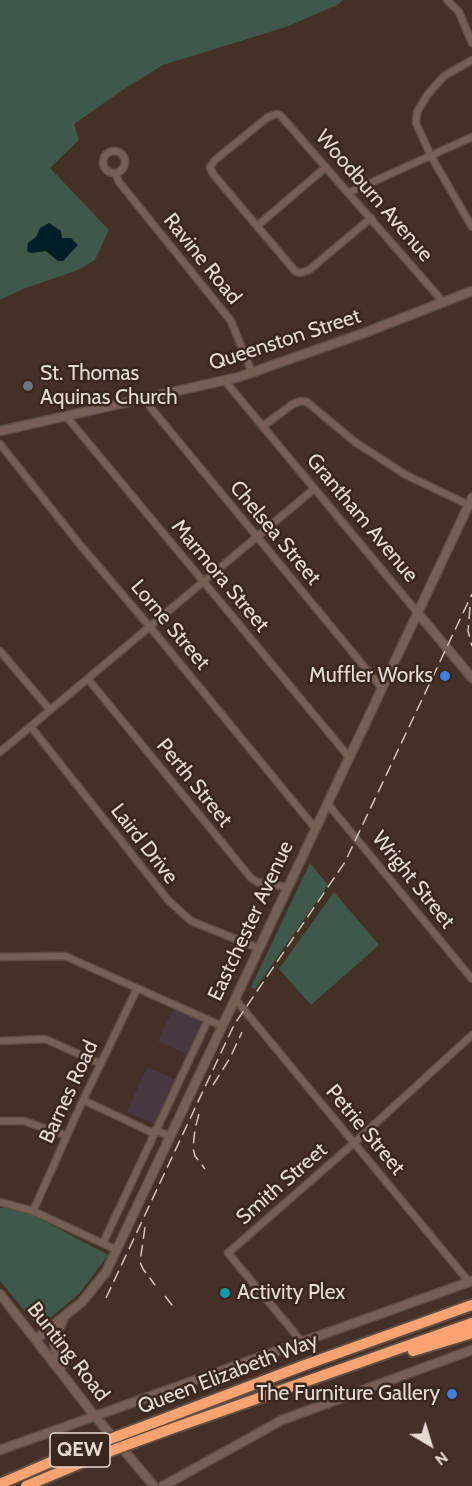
<!DOCTYPE html>
<html>
<head>
<meta charset="utf-8">
<style>
  body { margin:0 }
  #map { position:relative; width:472px; height:1486px; overflow:hidden; background:#443026; font-family:Cabin,sans-serif }
  canvas { display:block }
  .north { position:absolute; left:400px; top:1414px; width:60px; height:60px; -webkit-text-stroke:4px #39261d; paint-order:stroke; rotate:142deg; font-size:16px; font-weight:700; line-height:24px; text-align:center; color:#e6dad3 }
  .north::after { content:''; display:block; margin:auto; width:21px; height:27px; background:#e6dad3; clip-path:polygon(50% 0,100% 100%,50% 72%,0 100%) }
</style>
</head>
<body>
<div id="map">
<canvas width="472" height="1486"></canvas>
<div class="north">N</div>
</div>
<script>
const ctx = document.querySelector('canvas').getContext('2d');
ctx.lineJoin = 'round';
function fill(path, color) { ctx.fillStyle = color; ctx.fill(path, 'evenodd'); }
const poly = rows => new Path2D(rows.map(r => 'M' + r).join(''));
function stroke(path, color, width, dash) { ctx.strokeStyle = color; ctx.lineWidth = width; ctx.lineCap = dash ? 'butt' : 'round'; ctx.setLineDash(dash || []); ctx.stroke(path); }
function label(font, color, halo, rows, align = 'center') {
  ctx.font = font + ' Cabin,sans-serif'; ctx.lineWidth = 5; ctx.setLineDash([]); ctx.textBaseline = 'middle'; ctx.strokeStyle = halo; ctx.fillStyle = color; for (const [text, x, y, turn = 0] of rows) {
    ctx.save(); ctx.translate(x, y); ctx.rotate((+turn || 0) * Math.PI / 180); ctx.textAlign = isNaN(turn) ? turn : align; if (halo) ctx.strokeText(text, 0, 0); ctx.fillText(text, 0, 0); ctx.restore();
  }
}
fill(poly([
  [174,1007,206,1022,190,1056,158,1041],
  [147,1067,177,1080,157,1125,127,1112]
]), '#493740');
fill(poly([
  [0,0,343,0,337,5,286,27,163,65,124,89,74,124,79,140,50,168,109,230,95,260,78,270,23,289,0,300],
  [310,863,328,885,255,989,251,987],
  [334,892,379,945,311,1005,279,969],
  [0,1208,20,1208,108,1255,79,1294,45,1322,36,1324,0,1281]
]), '#3e584a');
fill(poly([
  [49,223,61,231,62,238,71,238,78,245,63,261,58,261,46,251,31,253,27,251,28,243,36,237,40,228]
]), '#001e26');
const street = poly([
  [447,0,459,12,472,43],
  [472,60,444,76,428,94,417,112,416,123,431,156,472,227],
  '103 162a11 11 0 1 1 22 0a11 11 0 1 1-22 0Z',
  [115,173,119,182,231,321,252,373],
  [348,193,472,137],
  [371,218,309,270,300,273,295,271,213,174,210,167,215,160,268,117,277,114,281,116,444,303],
  [257,226,326,167],
  [225,381,417,612],
  [147,398,151,408,381,687],
  [66,416,349,757],
  [263,426,293,404,301,401,307,402,355,442,406,475,469,505],
  [0,444,81,546,150,627,315,828],
  [0,651,50,710],
  [88,679,251,878,257,882,286,887],
  [31,727,168,900,191,921,258,948],
  [0,752,314,489],
  [327,803,472,979],
  [0,957,65,956,222,1026],
  [235,999,469,1282],
  [0,1041,45,1039,101,1064],
  [83,1100,153,1133],
  [0,1121,24,1121,67,1136],
  [155,1130,169,1136],
  [0,1202,33,1211,117,1250],
  [33,1211,83,1100,137,989],
  [103,1243,208,1020],
  [302,1342,228,1253,354,1143,472,1035]
]);
const secondary = poly([
  [0,431,239,377,364,333,472,291],
  [417,612,472,678],
  [0,1294,94,1415,154,1486],
  [36,1339,82,1302,106,1272,472,498],
  [61,1367,56,1354,54,1341,63,1320],
  [0,1450,472,1281],
  [163,1486,282,1420,472,1350]
]);
const highway = poly([
  [413,1351,472,1333],
  [161,1420,305,1365,472,1305],
  [165,1431,472,1323]
]);
stroke(street, '#5f4e46', 9);
stroke(secondary, '#5f4e46', 11);
stroke(highway, '#5f4e46', 14);
stroke(street, '#766055', 6);
stroke(secondary, '#766055', 8);
stroke(highway, '#faa270', 10);
stroke(poly([
  [470,607,468,631,472,646],
  [213,1085,230,1058,242,1032],
  [199,1114,195,1129,193,1148,195,1156,205,1169],
  [145,1227,140,1262,143,1269,155,1285],
  [165,1296,175,1309],
  [106,1298,234,1025,345,862,472,594]
]), '#d0c3bc', 1.5, [12, 6]);
const highwayBridge = poly([
  [0,1484,67,1455,161,1420],
  [26,1486,105,1453,165,1431]
]);
stroke(highwayBridge, '#5f4e46', 14, []);
stroke(highwayBridge, '#faa270', 10);
for (const [x, y, r, color] of [
  [28,386,6,"#6b7280"],
  [445,676,6,"#3f7fe0"],
  [225,1293,6,"#0f9aa8"],
  [452,1394,6,"#3f7fe0"]
]) { const dot = new Path2D(); dot.arc(x, y, r, 0, 2 * Math.PI); ctx.fillStyle = color; ctx.fill(dot); stroke(dot, '#39261d', 2); }
for (const [x, y, w] of [
  [80,1450,60]
]) { const box = new Path2D(); box.roundRect(x - w / 2, y - 17, w, 34, 4.5); ctx.fillStyle = '#39261d'; ctx.fill(box); stroke(box, '#e6dad3', 1.5); }
label('bold 20px', '#e6dad3', null, [
  ["QEW",80,1450]
]);
label('21px', '#e6dad3', '#39261d', [
  ["Woodburn Avenue",374,196,49],
  ["Ravine Road",202,259,51],
  ["Queenston Street",285,340,-18],
  ["Grantham Avenue",362,518,50],
  ["Chelsea Street",275,533,50],
  ["Marmora Street",220,576,50],
  ["Lorne Street",170,625,50],
  ["Perth Street",194,783,51],
  ["Laird Drive",144,844,52],
  ["Wright Street",413,880,51],
  ["Eastchester Avenue",251,921,-65],
  ["Barnes Road",69,1092,-65],
  ["Petrie Street",365,1130,50],
  ["Smith Street",282,1184,-41],
  ["Bunting Road",68,1352,52],
  ["Queen Elizabeth Way",228,1374,-21]
]);
label('21px', '#e6dad3', '#39261d', [
  ["St. Thomas",40,374],
  ["Aquinas Church",40,398],
  ["Muffler Works",433,676,"right"],
  ["Activity Plex",237,1293],
  ["The Furniture Gallery",440,1394,"right"]
], 'left');
</script>
</body>
</html>
